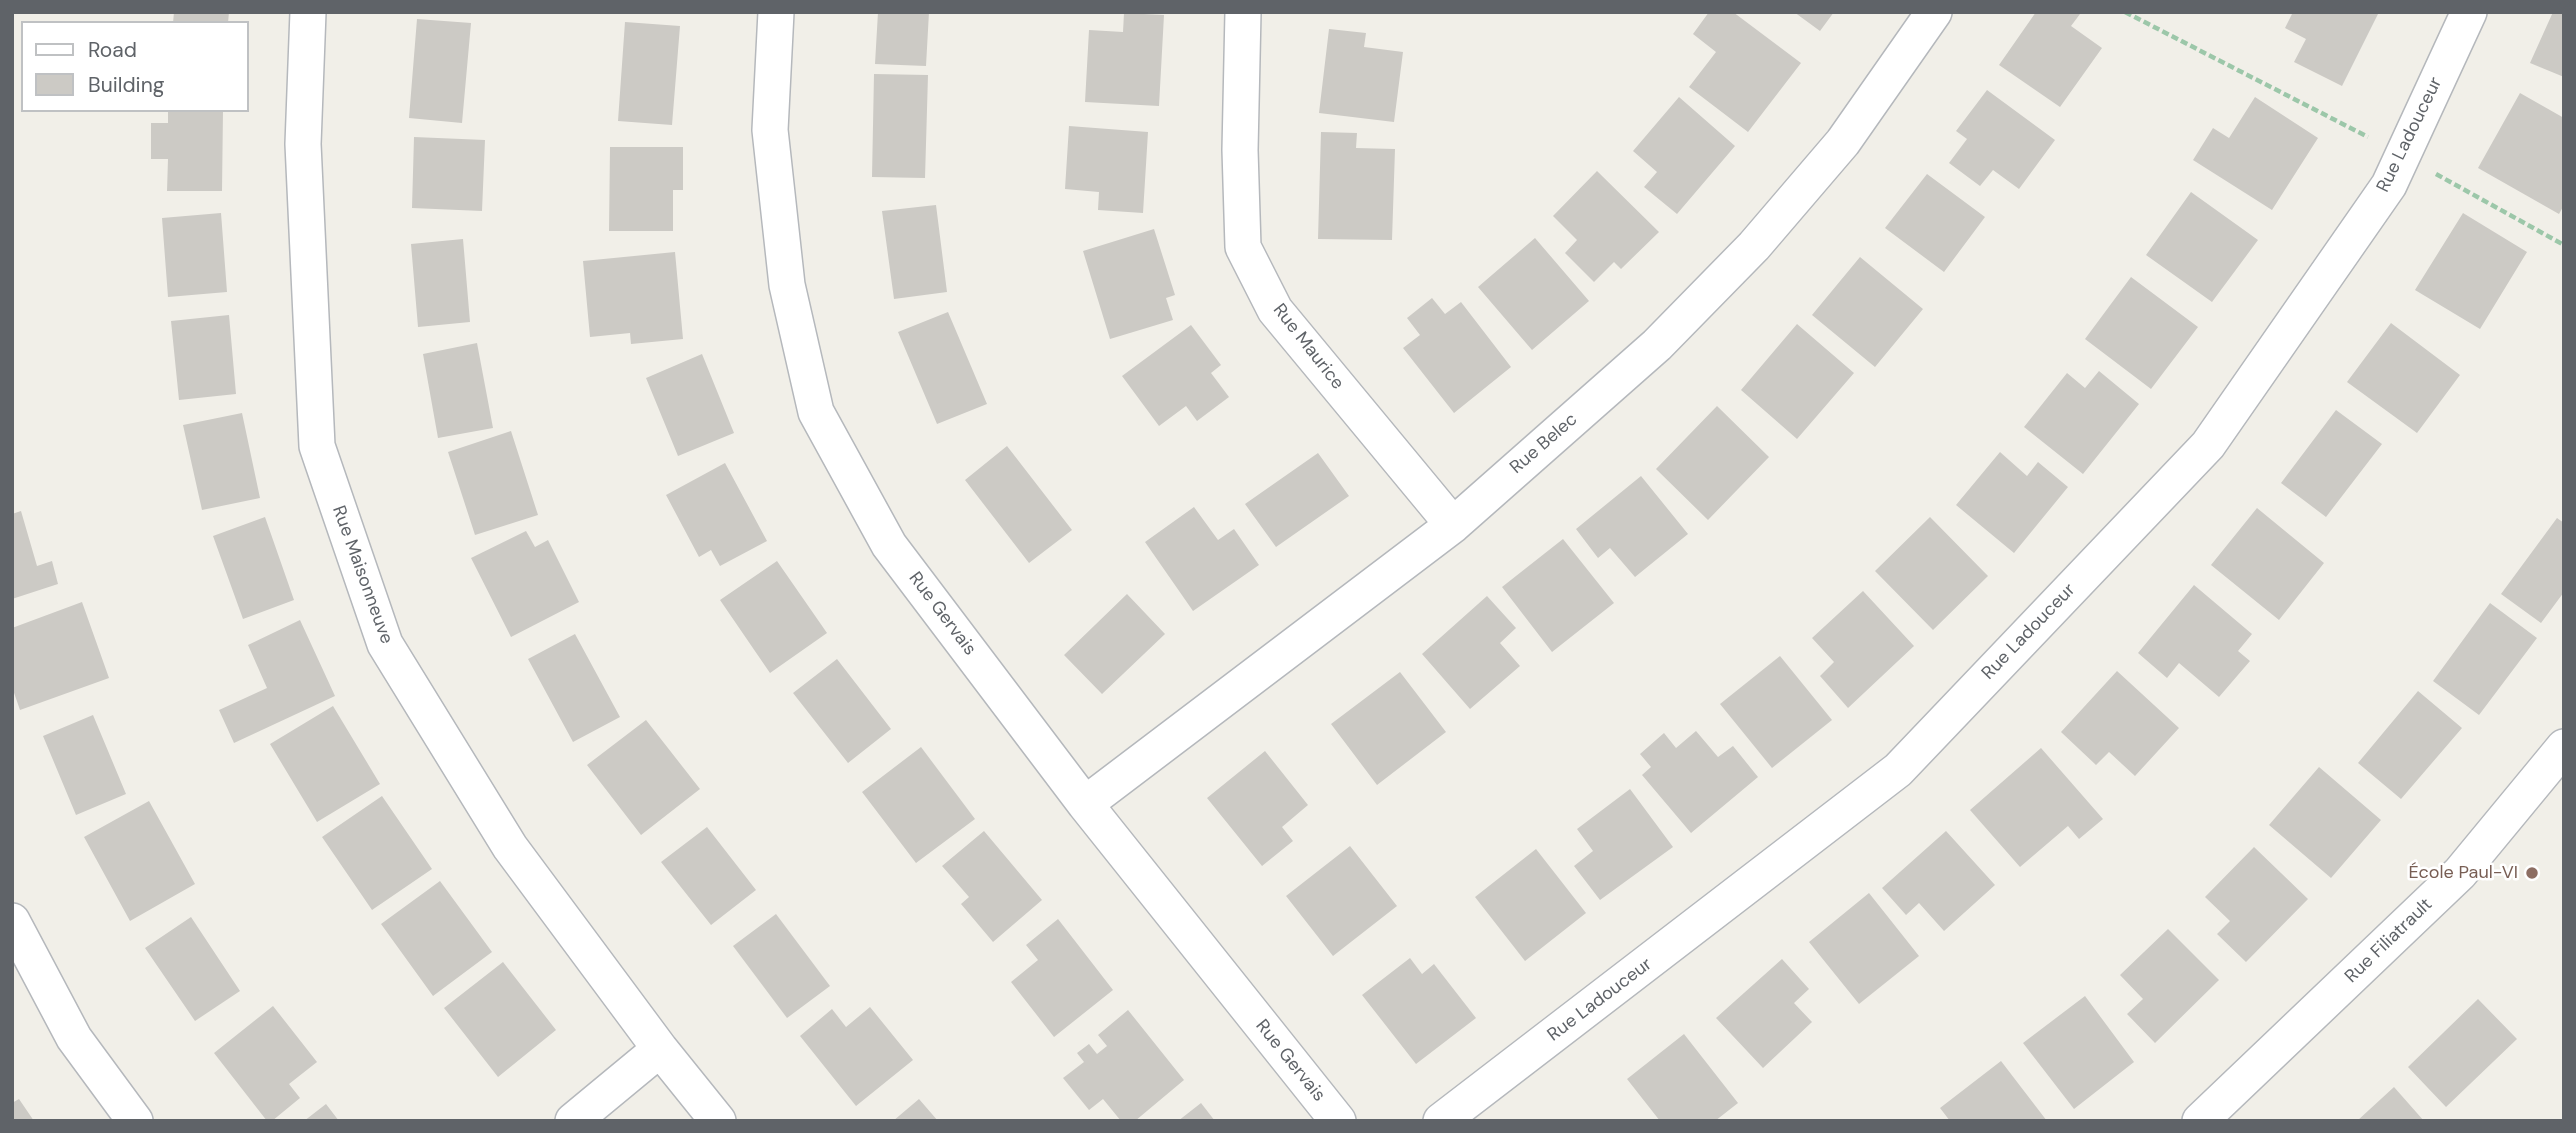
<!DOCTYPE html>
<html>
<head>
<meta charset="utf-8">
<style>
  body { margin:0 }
  #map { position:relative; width:2576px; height:1133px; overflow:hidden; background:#f1efe8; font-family:"DM Sans",sans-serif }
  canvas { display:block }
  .frame { position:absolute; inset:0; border:14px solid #5f6368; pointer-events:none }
  .legend { position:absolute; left:21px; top:21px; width:228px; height:91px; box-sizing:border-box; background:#fff; border:2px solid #bfc1c3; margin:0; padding:9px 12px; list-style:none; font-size:21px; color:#5f6368 }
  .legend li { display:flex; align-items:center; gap:14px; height:35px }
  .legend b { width:35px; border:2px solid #bfc1c3 }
</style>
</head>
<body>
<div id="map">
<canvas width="2576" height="1133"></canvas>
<div class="frame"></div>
<ul class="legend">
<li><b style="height:9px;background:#fff"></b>Road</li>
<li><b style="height:19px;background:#cccac5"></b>Building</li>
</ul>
</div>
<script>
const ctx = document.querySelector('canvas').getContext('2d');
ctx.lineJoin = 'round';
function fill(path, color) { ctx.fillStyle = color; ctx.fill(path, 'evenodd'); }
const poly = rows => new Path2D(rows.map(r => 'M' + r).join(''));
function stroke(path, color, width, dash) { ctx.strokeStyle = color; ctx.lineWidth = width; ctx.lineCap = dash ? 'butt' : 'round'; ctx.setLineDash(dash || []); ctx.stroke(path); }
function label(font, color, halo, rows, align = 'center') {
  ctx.font = font + ' "DM Sans",sans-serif'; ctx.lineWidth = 5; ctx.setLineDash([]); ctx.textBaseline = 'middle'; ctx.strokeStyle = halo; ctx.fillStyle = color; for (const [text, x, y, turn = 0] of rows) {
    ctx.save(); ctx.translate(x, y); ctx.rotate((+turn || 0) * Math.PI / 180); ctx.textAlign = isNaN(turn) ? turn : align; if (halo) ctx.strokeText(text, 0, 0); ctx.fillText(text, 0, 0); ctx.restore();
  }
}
fill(poly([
  [174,12,229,12,228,23,173,23],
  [878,12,929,12,926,66,875,64],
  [1709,12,1733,12,1801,63,1748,132,1689,87,1716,52,1693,34],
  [1794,12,1834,12,1820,31],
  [2036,12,2078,12,2080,14,2071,26,2102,48,2060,107,1999,65],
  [2293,12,2379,12,2342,86,2294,62,2306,39,2285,28],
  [2553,12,2564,12,2564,77,2530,63],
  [1124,13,1164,15,1159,106,1085,102,1089,30,1123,32],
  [417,19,471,23,462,123,409,118],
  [625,22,680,26,672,125,618,121],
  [1329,29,1366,33,1364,47,1403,52,1394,122,1319,113],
  [874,74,928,75,925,178,872,177],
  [1987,90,2055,140,2019,189,1993,170,1980,186,1949,163,1967,139,1956,131],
  [2520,93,2564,118,2564,205,2559,214,2478,168],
  [1679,97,1735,146,1677,214,1644,187,1657,172,1633,151],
  [2255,97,2318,138,2272,210,2193,160,2213,128,2229,138],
  [168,110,223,110,222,191,167,191,168,159,151,159,151,123,168,123],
  [1069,126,1148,132,1143,213,1098,210,1099,192,1065,189],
  [1321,132,1357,133,1356,148,1395,149,1392,240,1318,239],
  [414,137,485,140,482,211,412,208],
  [610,147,683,147,683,190,673,190,673,231,609,231],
  [1597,171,1659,232,1621,269,1614,262,1594,282,1565,253,1577,240,1553,216],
  [1927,174,1985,217,1944,272,1885,228],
  [2191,192,2258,240,2212,302,2146,255],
  [936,205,947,292,894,299,882,211],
  [221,213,227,292,168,297,162,218],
  [2463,213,2527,252,2480,329,2415,290],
  [1154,229,1175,295,1166,298,1173,320,1110,339,1083,251],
  [1535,238,1589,301,1532,350,1478,287],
  [463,239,470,322,418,327,411,244],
  [675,252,683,339,631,344,630,333,590,337,583,261],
  [1860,257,1923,309,1875,367,1812,315],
  [2131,277,2198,327,2151,389,2085,339],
  [1432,298,1445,314,1461,302,1511,367,1454,413,1403,348,1420,335,1407,318],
  [948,312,987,404,937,424,898,332],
  [229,315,236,394,179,400,171,321],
  [2391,323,2460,375,2417,433,2347,382],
  [1797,324,1854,373,1797,439,1741,390],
  [1191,325,1221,365,1211,373,1229,397,1197,421,1186,406,1159,426,1122,376],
  [477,343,493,428,438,438,423,354],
  [702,354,734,433,678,456,646,378],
  [2099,371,2139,404,2083,474,2024,427,2067,373,2085,388],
  [1717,406,1769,457,1708,520,1656,469],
  [2336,410,2382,444,2326,517,2281,483],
  [242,413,260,498,202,510,183,425],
  [511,431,538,515,475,535,448,452],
  [1007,446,1072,530,1029,563,965,480],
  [2000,452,2027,476,2038,462,2068,487,2014,553,1956,505],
  [1318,453,1349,496,1276,547,1245,504],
  [725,463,767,541,720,566,711,550,699,557,666,495],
  [1641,476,1688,534,1635,577,1610,548,1598,558,1576,529],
  [1194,507,1218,540,1234,529,1259,565,1193,611,1145,542],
  [2257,508,2324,563,2279,620,2211,565],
  [21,511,37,566,52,561,58,584,12,599,12,514],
  [265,517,294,600,243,619,213,536],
  [1930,517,1988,576,1933,630,1875,571],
  [2557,518,2564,523,2564,592,2541,623,2501,594],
  [526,531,535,547,548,540,579,602,511,637,471,558],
  [1563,539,1614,603,1552,652,1502,587],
  [777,561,827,633,770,673,720,600],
  [2194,585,2252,634,2238,651,2250,661,2219,697,2179,663,2167,678,2138,653],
  [1863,591,1914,646,1848,708,1820,676,1834,662,1812,638],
  [1127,594,1165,634,1102,694,1064,655],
  [1487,596,1516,628,1500,643,1520,666,1470,709,1422,654],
  [82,602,109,678,20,710,12,687,12,628],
  [2490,603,2537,638,2479,715,2433,681],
  [300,620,335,696,234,743,219,710,267,688,248,645],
  [575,634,620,717,573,742,528,659],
  [1780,656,1832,720,1772,768,1720,704],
  [837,659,891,729,848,763,793,693],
  [2117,671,2179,728,2135,776,2109,752,2096,765,2061,732],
  [1400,672,1446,732,1377,785,1331,724],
  [2418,691,2462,728,2401,799,2358,763],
  [333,706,380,784,317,822,270,744],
  [93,715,126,794,76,815,43,736],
  [646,720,700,789,641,835,587,765],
  [1696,731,1718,757,1733,746,1758,777,1691,833,1642,775,1651,767,1640,754,1664,733,1676,748],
  [921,747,975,819,916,863,862,792],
  [2041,748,2103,819,2079,839,2068,826,2020,867,1970,810],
  [1265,751,1308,805,1282,827,1293,841,1262,866,1207,798],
  [2319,767,2381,820,2331,878,2269,825],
  [1630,789,1673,847,1600,900,1574,866,1593,851,1577,829],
  [382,796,432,869,372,910,322,837],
  [149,801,195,884,130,921,84,837],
  [707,827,756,890,711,925,661,862],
  [984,831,1042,900,993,942,961,904,969,897,942,866],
  [1946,831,1995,885,1944,931,1919,903,1906,915,1882,888],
  [1350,846,1397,906,1333,956,1286,896],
  [2254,847,2308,899,2246,962,2217,934,2230,921,2205,897],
  [1536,849,1586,913,1525,961,1475,897],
  [440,881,492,952,433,996,381,924],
  [1869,893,1919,956,1859,1004,1809,942],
  [776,914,830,986,787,1018,733,946],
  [191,917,240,991,195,1021,145,948],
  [1058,919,1113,990,1054,1037,1011,982,1038,960,1026,945],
  [2168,929,2219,980,2155,1043,2127,1014,2143,999,2120,975],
  [1410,958,1422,974,1434,964,1476,1018,1416,1064,1362,995],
  [1782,959,1809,989,1794,1003,1812,1022,1763,1068,1716,1018],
  [503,962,556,1030,498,1077,444,1008],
  [2085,996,2134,1062,2074,1109,2023,1043],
  [2478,999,2517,1039,2446,1107,2408,1067],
  [273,1006,317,1062,289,1084,300,1098,272,1121,267,1121,214,1053],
  [870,1007,913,1060,856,1106,800,1036,832,1009,846,1027],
  [1128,1010,1184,1080,1135,1121,1121,1121,1103,1099,1089,1110,1063,1078,1084,1062,1077,1053,1089,1044,1097,1054,1107,1046,1098,1035],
  [1684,1034,1738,1103,1715,1121,1660,1121,1627,1079],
  [2001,1061,2047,1121,1950,1121,1940,1108],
  [2394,1087,2424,1121,2357,1121],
  [19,1099,34,1121,12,1121,12,1103],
  [919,1099,938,1121,893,1121],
  [1201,1103,1215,1121,1178,1121],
  [326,1104,339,1121,304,1121]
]), '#cccac5');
const minor = poly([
  [308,12,303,144,317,446,385,644,510,847,660,1049,718,1121],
  [776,12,770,130,787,285,816,412,889,545,1085,804,1338,1121],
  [1243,12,1240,150,1243,247,1275,310,1453,525],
  [1085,804,1453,525,1657,345,1754,246,1843,142,1934,12],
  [12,921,74,1038,135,1121],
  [573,1121,660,1049],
  [1441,1121,1898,770,2208,445,2389,185,2469,12],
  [2200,1121,2460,873,2564,747]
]);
stroke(minor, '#b5b8bc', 38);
stroke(poly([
  [2125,12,2368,137],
  [2436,174,2564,245]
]), '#9cc7a9', 4.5, [7, 3.5]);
stroke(minor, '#fff', 35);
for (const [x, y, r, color] of [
  [2532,873,7,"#8d6e63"]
]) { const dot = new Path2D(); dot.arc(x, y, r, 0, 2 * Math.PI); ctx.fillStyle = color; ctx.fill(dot); stroke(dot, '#fff', 2.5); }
label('18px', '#5f6368', '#fff', [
  ["Rue Ladouceur",2410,135,-64],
  ["Rue Maurice",1308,347,52],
  ["Rue Belec",1544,444,-41],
  ["Rue Maisonneuve",362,575,70],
  ["Rue Gervais",942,614,53],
  ["Rue Ladouceur",2029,632,-46],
  ["Rue Filiatrault",2389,941,-44],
  ["Rue Ladouceur",1600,1000,-37],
  ["Rue Gervais",1290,1061,51]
]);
label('18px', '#785e54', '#fff', [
  ["École Paul-VI",2518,873]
], 'right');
</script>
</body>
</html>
